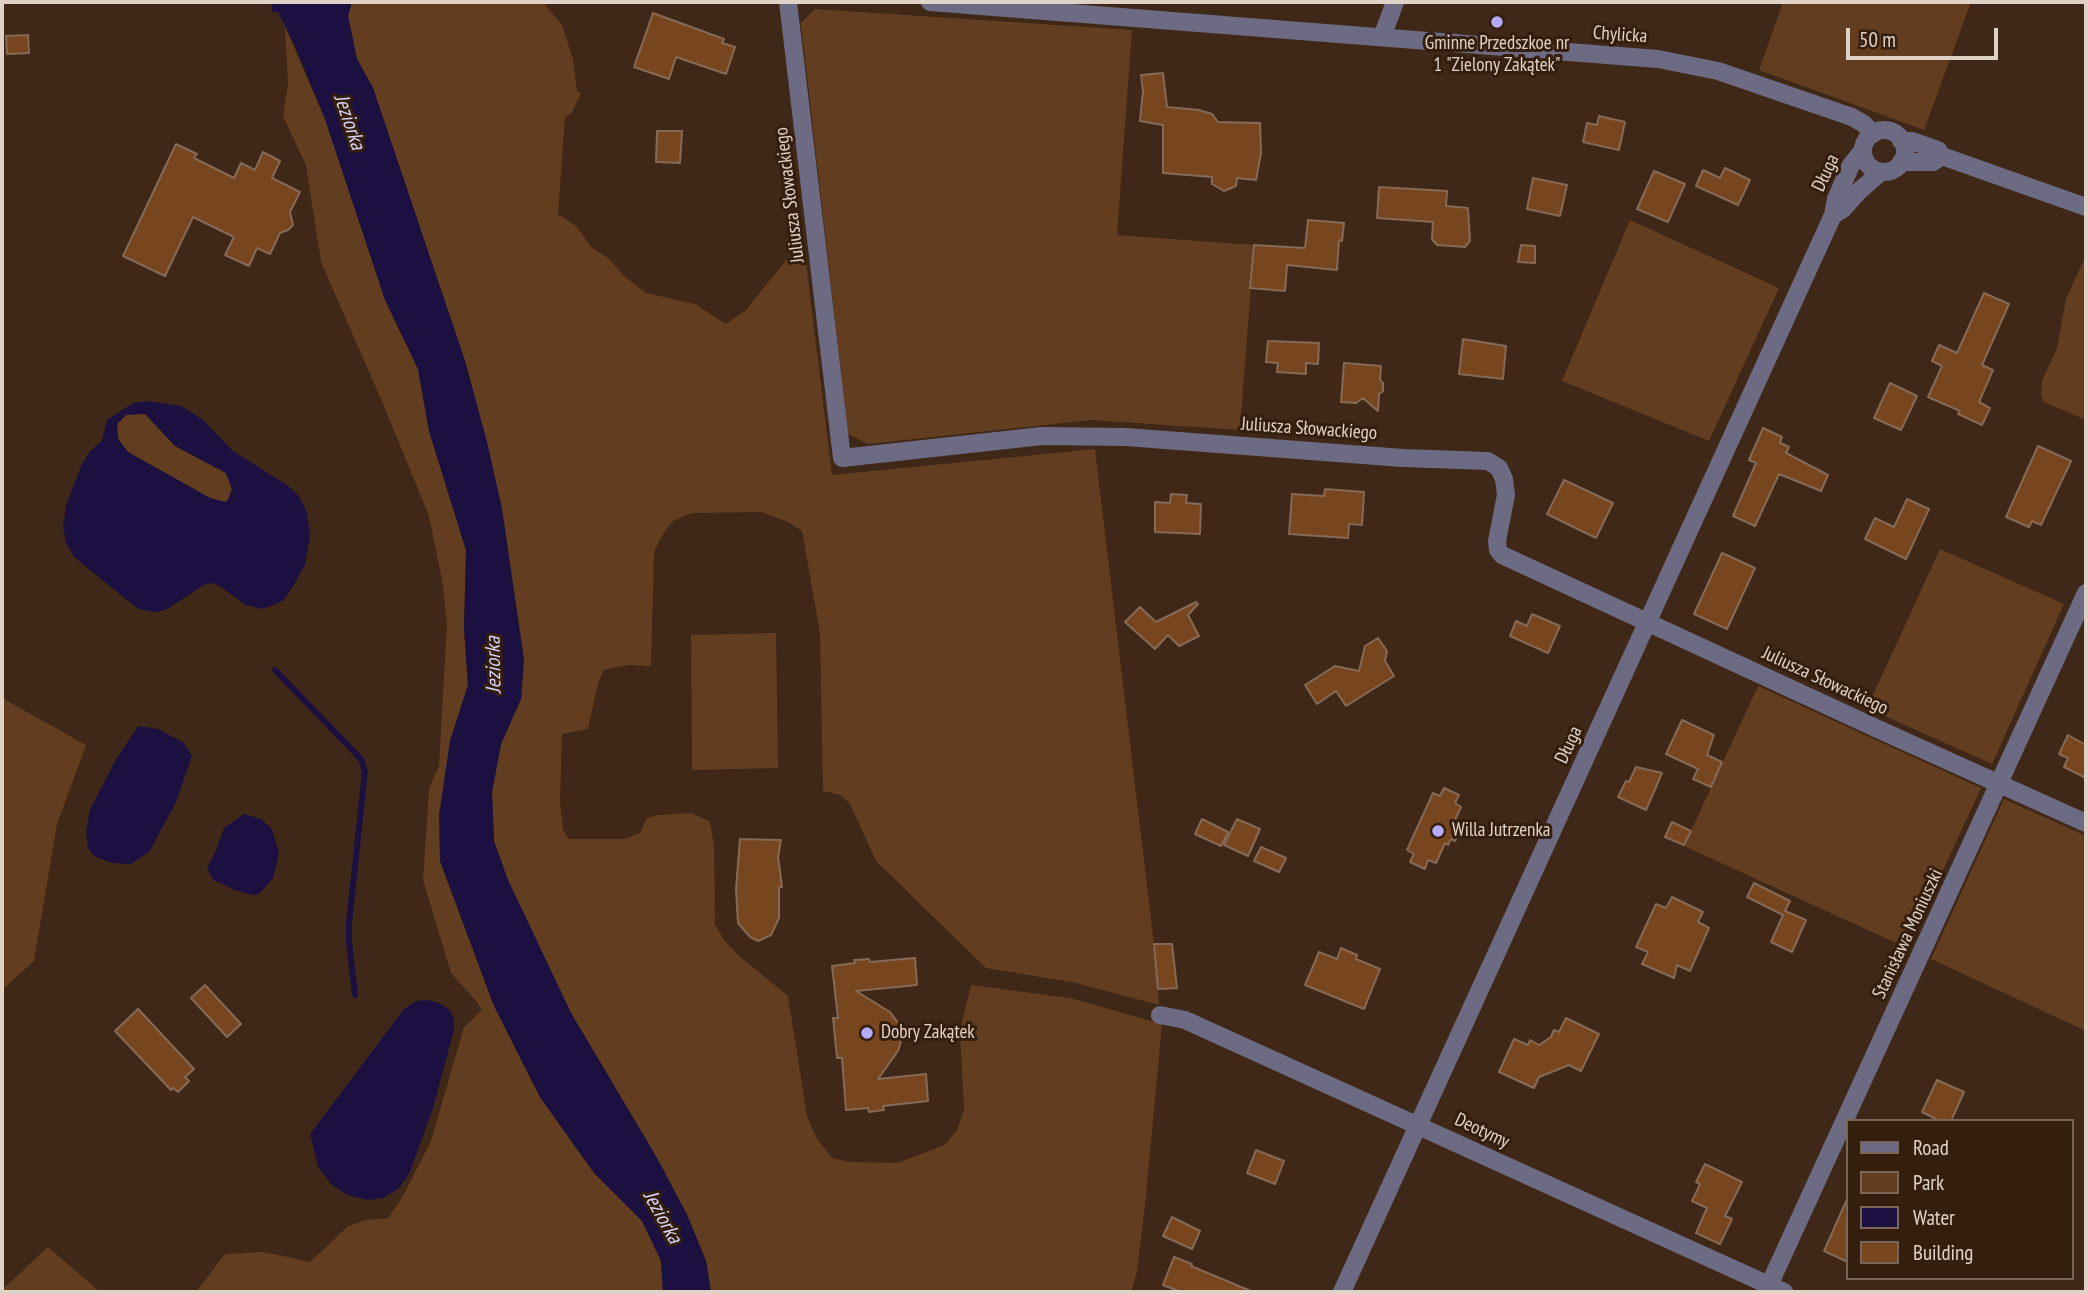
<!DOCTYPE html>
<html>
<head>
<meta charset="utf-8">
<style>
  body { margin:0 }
  #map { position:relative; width:2088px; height:1294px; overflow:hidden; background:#3f2817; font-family:"PT Sans Narrow",sans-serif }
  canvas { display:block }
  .frame { position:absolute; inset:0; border:4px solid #e1d2c8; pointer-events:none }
  .legend { position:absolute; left:1846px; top:1119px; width:228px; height:161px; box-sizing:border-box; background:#341e0d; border:2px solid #796658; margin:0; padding:9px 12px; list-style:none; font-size:21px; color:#e1d2c8 }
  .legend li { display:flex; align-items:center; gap:14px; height:35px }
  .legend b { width:35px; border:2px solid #796658 }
  .scale { position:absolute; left:1846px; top:28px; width:152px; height:32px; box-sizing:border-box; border:4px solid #e1d2c8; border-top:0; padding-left:9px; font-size:21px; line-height:24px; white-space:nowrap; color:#e1d2c8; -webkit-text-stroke:5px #341e0d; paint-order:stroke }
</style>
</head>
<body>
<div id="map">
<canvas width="2088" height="1294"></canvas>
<div class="frame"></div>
<ul class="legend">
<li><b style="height:9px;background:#6d6b84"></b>Road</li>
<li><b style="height:19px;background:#633d20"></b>Park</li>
<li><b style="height:19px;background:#1c1040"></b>Water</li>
<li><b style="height:19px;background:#77461e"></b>Building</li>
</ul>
<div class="scale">50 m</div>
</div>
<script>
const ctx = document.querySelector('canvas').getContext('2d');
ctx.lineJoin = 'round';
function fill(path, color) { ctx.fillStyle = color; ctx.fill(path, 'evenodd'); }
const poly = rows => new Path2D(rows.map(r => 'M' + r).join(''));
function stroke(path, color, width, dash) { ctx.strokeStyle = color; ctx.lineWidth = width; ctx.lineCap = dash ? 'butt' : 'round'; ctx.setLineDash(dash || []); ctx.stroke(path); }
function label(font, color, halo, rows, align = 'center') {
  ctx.font = font + ' "PT Sans Narrow",sans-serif'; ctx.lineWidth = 6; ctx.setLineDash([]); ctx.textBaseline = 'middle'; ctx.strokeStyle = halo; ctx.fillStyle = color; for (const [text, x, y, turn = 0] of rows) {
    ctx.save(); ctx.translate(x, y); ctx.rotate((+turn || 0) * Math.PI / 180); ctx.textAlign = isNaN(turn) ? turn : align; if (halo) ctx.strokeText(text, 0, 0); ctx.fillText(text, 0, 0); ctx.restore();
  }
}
fill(poly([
  [352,2,543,2,562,25,573,59,577,91,581,93,572,112,565,118,558,214,576,226,592,248,608,258,624,276,646,293,695,304,726,324,746,310,787,259,804,246,832,475,1095,449,1153,936,1159,1005,1076,983,986,968,876,861,850,804,841,795,823,791,820,633,802,531,788,522,762,512,692,513,673,521,661,537,654,552,651,666,628,665,604,670,598,683,588,729,562,734,560,801,563,830,569,839,625,839,640,833,647,818,658,815,692,813,710,822,714,844,715,925,725,941,739,956,788,996,807,1116,817,1139,832,1158,850,1162,897,1163,945,1145,957,1130,964,1110,960,1031,971,985,1070,998,1162,1024,1145,1206,1137,1272,1131,1292,711,1292,706,1261,687,1214,657,1158,571,1013,508,880,494,841,492,792,501,744,521,699,524,660,502,509,487,442,465,361,373,88,357,59,348,16],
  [1783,2,1971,2,1924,130,1759,70],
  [815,9,1132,30,1117,235,1254,245,1240,430,1091,420,868,444,848,434,801,23],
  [285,27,325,119,385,300,418,369,429,431,466,550,464,629,468,685,450,741,440,861,494,1006,540,1097,594,1173,642,1221,661,1261,663,1292,196,1292,225,1254,264,1252,310,1262,347,1227,365,1220,388,1218,403,1196,431,1141,464,1027,482,1010,477,1002,451,973,423,880,429,789,439,766,447,623,442,580,429,516,384,406,321,262,306,165,283,116,288,84],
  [1630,220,1779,288,1709,441,1562,381],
  [2086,255,2086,420,2044,402,2041,395,2042,381,2057,348,2066,299],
  [145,413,175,446,226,473,232,489,228,500,225,502,210,498,128,452,118,438,117,424,126,415],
  [1940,549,2064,604,1992,764,1867,708],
  [776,633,778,768,692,770,691,635],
  [1758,686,1981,788,1907,948,1684,846],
  [2,698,86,745,57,824,34,961,2,990],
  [2004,799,2086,836,2086,1031,1931,959],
  [48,1247,100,1292,2,1292,2,1290]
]), '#633d20');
fill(poly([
  [352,2,348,16,357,59,373,88,465,361,487,442,502,509,524,660,521,699,501,744,492,792,494,841,508,880,571,1013,657,1158,687,1215,706,1261,711,1292,663,1292,661,1261,642,1221,594,1173,540,1097,494,1006,440,861,439,815,450,741,468,685,464,629,466,550,429,431,418,369,385,300,325,119,294,44,278,12,272,12,271,3],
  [149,401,181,406,203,420,233,451,287,485,299,496,307,513,310,535,305,564,295,583,284,600,276,604,262,609,246,605,218,585,212,583,204,585,167,609,157,612,147,611,137,608,74,557,66,543,63,526,66,506,81,466,90,451,102,441,107,420,133,403],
  [145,414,175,446,226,473,232,489,228,500,225,502,210,498,128,452,118,439,117,424,126,415],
  [138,726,158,729,184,743,192,756,176,802,149,852,131,864,113,863,95,857,88,848,86,832,90,810,115,761],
  [244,814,261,819,272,829,279,853,273,878,259,894,252,895,235,890,213,880,207,868,216,850,224,828],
  [427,1000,439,1003,450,1010,454,1020,454,1030,433,1108,409,1174,398,1189,383,1198,368,1200,347,1195,331,1184,318,1167,310,1134,404,1009,416,1001]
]), '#1c1040');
stroke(poly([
  [275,670,361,759,365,771,349,923,349,942,355,995]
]), '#1c1040', 6);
const building = poly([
  [653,13,724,39,722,43,735,47,726,74,676,57,669,79,634,67,653,13],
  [28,35,29,53,7,54,6,36,28,35],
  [1163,73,1167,107,1199,110,1212,114,1218,122,1260,123,1261,153,1256,180,1237,178,1236,186,1224,191,1212,184,1212,177,1163,173,1163,125,1140,121,1143,91,1141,75,1163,73],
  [1599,116,1625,122,1619,150,1583,142,1587,123,1597,125,1599,116],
  [657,131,682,131,680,163,656,162,657,131],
  [176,144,197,154,194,158,234,178,241,163,255,170,263,152,280,161,272,178,300,192,290,212,293,225,288,230,280,233,270,254,257,248,249,266,225,255,234,237,193,217,165,276,123,256,176,144],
  [1725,168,1750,180,1738,205,1696,186,1703,170,1720,178,1725,168],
  [1654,171,1685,184,1668,222,1637,209,1654,171],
  [1533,178,1567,185,1560,216,1527,209,1533,178],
  [1379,187,1447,191,1446,206,1468,208,1470,241,1465,247,1437,245,1432,239,1433,222,1377,218,1379,187],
  [1308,220,1344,223,1342,241,1339,240,1337,270,1287,265,1285,291,1250,288,1254,245,1305,248,1308,220],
  [1521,245,1535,246,1535,263,1518,262,1521,245],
  [1984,293,2009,304,1982,365,1993,370,1979,402,1990,408,1982,425,1958,414,1960,411,1928,397,1942,366,1932,361,1939,345,1957,353,1984,293],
  [1463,339,1506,346,1503,379,1459,374,1463,339],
  [1268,341,1319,343,1318,364,1306,363,1306,374,1277,372,1278,363,1266,362,1268,341],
  [1344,363,1381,366,1380,380,1383,383,1383,391,1379,394,1378,411,1363,398,1356,403,1341,402,1344,363],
  [1890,383,1917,396,1901,430,1874,418,1890,383],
  [1763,428,1782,437,1780,443,1789,447,1786,453,1828,475,1821,491,1779,474,1755,526,1733,516,1756,463,1749,460,1763,428],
  [2038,446,2071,461,2041,525,2032,521,2029,527,2006,517,2038,446],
  [1564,480,1613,503,1596,538,1547,514,1564,480],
  [1325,489,1364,492,1362,525,1349,524,1348,538,1289,534,1292,494,1324,496,1325,489],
  [1171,494,1187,495,1186,503,1201,504,1200,534,1155,532,1155,502,1170,503,1171,494],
  [1907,499,1929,509,1906,559,1865,539,1875,518,1894,527,1907,499],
  [1722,553,1755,568,1727,629,1694,614,1722,553],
  [1196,602,1198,604,1188,615,1199,636,1179,646,1168,635,1155,649,1125,622,1140,607,1156,622,1196,602],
  [1532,614,1560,626,1548,653,1510,636,1516,621,1527,626,1532,614],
  [1378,638,1387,651,1385,661,1394,676,1346,706,1336,691,1317,704,1305,685,1335,666,1359,671,1365,646,1378,638],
  [1682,720,1714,735,1707,755,1722,762,1711,787,1693,779,1698,769,1666,754,1682,720],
  [2068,735,2086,745,2086,778,2064,767,2068,758,2059,754,2068,735],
  [1636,767,1662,773,1646,810,1618,797,1626,781,1629,782,1636,767],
  [1444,788,1459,795,1455,803,1461,807,1455,820,1463,823,1455,841,1451,839,1448,845,1445,843,1436,863,1428,860,1425,869,1410,862,1414,854,1407,850,1433,793,1440,796,1444,788],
  [1202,819,1228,832,1221,846,1195,834,1202,819],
  [1237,819,1260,829,1248,856,1224,845,1237,819],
  [1672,822,1691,831,1684,845,1665,837,1672,822],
  [740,839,781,840,778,857,782,887,779,887,779,918,771,935,758,941,750,937,738,923,736,889,740,839],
  [1261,847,1286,858,1279,872,1254,861,1261,847],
  [1754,883,1790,901,1785,911,1806,920,1792,952,1771,942,1783,915,1747,897,1754,883],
  [1672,897,1703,912,1698,922,1709,928,1690,971,1677,965,1674,978,1642,964,1648,952,1636,947,1656,904,1666,908,1672,897],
  [1154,944,1172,944,1177,988,1158,989,1154,944],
  [1341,948,1357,955,1356,959,1380,969,1364,1009,1305,985,1319,952,1337,959,1341,948],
  [915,958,917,985,856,991,890,1012,904,1031,898,1051,878,1079,926,1074,928,1101,883,1106,884,1110,869,1112,868,1108,846,1110,842,1058,837,1058,833,1018,838,1018,832,966,855,963,854,960,869,959,870,962,915,958],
  [205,985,241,1024,227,1037,191,998,205,985],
  [138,1009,194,1069,185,1077,189,1081,178,1092,173,1088,171,1090,115,1031,138,1009],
  [1566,1018,1599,1034,1581,1071,1569,1065,1539,1077,1534,1088,1499,1072,1514,1039,1528,1045,1530,1040,1539,1045,1551,1037,1554,1030,1559,1032,1566,1018],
  [1937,1080,1964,1092,1951,1121,1940,1121,1922,1112,1937,1080],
  [1256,1150,1284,1161,1275,1184,1247,1173,1256,1150],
  [1705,1164,1742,1182,1725,1216,1732,1219,1720,1244,1696,1233,1707,1208,1692,1201,1700,1184,1696,1182,1705,1164],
  [1848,1197,1848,1262,1824,1251,1848,1197],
  [1172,1217,1200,1231,1192,1249,1163,1236,1172,1217],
  [1174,1257,1192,1264,1191,1266,1253,1292,1181,1292,1163,1285,1174,1257]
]);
fill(building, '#77461e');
stroke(building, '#856a57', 2);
stroke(poly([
  [788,2,842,458,1042,436,1126,437,1403,458,1488,461,1499,468,1504,479,1506,495,1497,541,1498,550,1502,555,1880,730,2086,823],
  [930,2,1658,59,1718,71,1852,117,1864,124,1873,134],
  [1382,37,1395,2],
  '1863 151a21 21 0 1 1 42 0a21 21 0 1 1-42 0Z',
  [1901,141,1912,141,1932,148,1938,150,1942,156,2086,207],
  [1901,162,1933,162,1942,156],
  [1833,215,1843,209,1858,192,1881,172],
  [1160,1015,1185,1020,1784,1292],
  [1342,1292,1833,215,1836,199,1851,165,1863,150],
  [1766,1292,2086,593]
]), '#6d6b84', 18);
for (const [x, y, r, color] of [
  [1497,22,7,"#b4acf9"],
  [1438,831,7,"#b4acf9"],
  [867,1033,7,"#b4acf9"]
]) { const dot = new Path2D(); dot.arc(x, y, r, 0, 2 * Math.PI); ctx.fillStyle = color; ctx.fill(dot); stroke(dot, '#341e0d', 2.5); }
label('19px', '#e1d2c8', '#341e0d', [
  ["Chylicka",1620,35,4],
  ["Długa",1826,173,-65],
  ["Juliusza Słowackiego",790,195,-97],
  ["Juliusza Słowackiego",1309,429,4],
  ["Juliusza Słowackiego",1825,681,25],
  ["Długa",1569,745,-65],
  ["Stanisława Moniuszki",1908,934,-65],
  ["Deotymy",1482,1131,25]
]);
label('19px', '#e1d2c8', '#341e0d', [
  ["Gminne Przedszkoe nr",1497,44,"center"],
  ["1 \"Zielony Zakątek\"",1497,66,"center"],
  ["Willa Jutrzenka",1452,831],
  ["Dobry Zakątek",881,1033]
], 'left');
label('italic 21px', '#d9d6f8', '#341e0d', [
  ["Jeziorka",349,122,71],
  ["Jeziorka",494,665,-91],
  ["Jeziorka",662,1217,61]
]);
</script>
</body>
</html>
